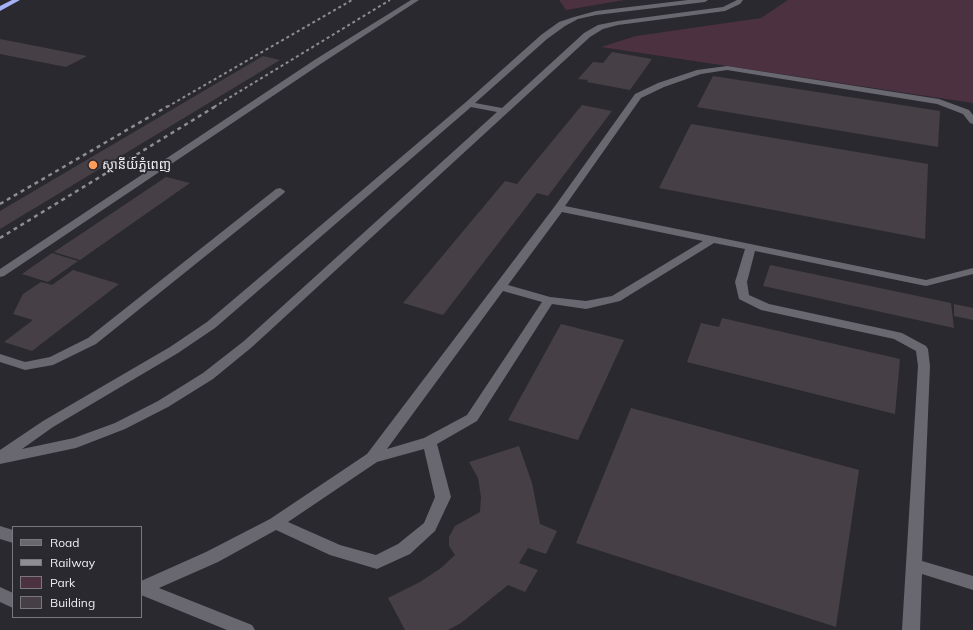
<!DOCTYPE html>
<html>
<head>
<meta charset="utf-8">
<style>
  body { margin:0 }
  #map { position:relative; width:973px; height:630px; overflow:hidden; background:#2b2930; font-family:Mulish,sans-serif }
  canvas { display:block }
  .legend { position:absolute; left:12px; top:526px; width:130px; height:92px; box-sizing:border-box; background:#2b2930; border:1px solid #79787e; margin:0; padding:5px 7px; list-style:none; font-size:12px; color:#efeef3 }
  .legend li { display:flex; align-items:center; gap:8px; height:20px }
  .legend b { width:20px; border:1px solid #79787e }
</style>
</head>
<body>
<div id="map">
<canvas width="973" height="630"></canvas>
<ul class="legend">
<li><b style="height:5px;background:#696770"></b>Road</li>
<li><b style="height:5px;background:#8e8d93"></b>Railway</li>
<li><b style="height:11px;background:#4c3140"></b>Park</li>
<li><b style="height:11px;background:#463f46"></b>Building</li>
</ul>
</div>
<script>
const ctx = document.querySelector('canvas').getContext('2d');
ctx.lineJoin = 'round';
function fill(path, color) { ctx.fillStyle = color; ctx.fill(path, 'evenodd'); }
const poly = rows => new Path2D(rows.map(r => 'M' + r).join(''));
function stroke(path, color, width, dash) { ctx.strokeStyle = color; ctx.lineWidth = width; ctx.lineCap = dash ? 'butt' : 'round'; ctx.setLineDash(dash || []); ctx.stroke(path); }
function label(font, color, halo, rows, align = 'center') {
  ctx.font = font + ' Mulish,"Noto Sans Khmer",sans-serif'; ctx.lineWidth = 4; ctx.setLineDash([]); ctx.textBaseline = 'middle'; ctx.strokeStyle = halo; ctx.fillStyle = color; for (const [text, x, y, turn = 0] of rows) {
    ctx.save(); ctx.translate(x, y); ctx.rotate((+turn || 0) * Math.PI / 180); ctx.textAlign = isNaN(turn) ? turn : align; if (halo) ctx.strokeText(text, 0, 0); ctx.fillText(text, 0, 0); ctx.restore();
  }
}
fill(poly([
  [559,0,624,0,566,10],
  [788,0,973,0,973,103,601,47,636,36,761,18]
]), '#4c3140');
fill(poly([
  [0,39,87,56,66,67,0,54],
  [612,52,652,59,630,90,587,82,588,80,578,79,593,62,603,63],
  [263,56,280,60,0,229,0,211],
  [713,76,940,111,938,147,697,107],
  [582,105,612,111,548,196,537,193,443,315,403,303,505,181,517,184],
  [691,124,928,164,925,239,659,188],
  [166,177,190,183,80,260,54,252],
  [52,253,78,261,48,282,22,274],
  [770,265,951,303,954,328,763,286],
  [73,270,119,284,32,351,4,342,33,320,13,314,23,294,41,282,52,285],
  [954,304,973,308,973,320,954,316],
  [722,318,900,359,895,414,687,362,701,323,719,327],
  [561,324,624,340,578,440,508,420],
  [631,408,859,470,836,627,576,543],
  [519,446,532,483,540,524,557,531,546,554,528,548,519,563,538,570,525,592,508,585,461,623,448,630,405,630,388,598,420,582,441,568,455,555,449,546,449,537,455,526,480,512,481,497,478,478,469,462]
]), '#463f46');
fill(poly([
  [411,0,419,0,322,63,4,276,0,277,0,269,316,59,411,0],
  [688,0,708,0,705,2,596,15,578,19,565,26,547,39,475,103,502,108,584,33,598,25,618,21,723,7,737,0,743,0,740,4,725,11,618,25,603,29,590,37,252,347,213,379,168,407,125,429,76,448,0,464,0,450,43,421,170,347,207,322,466,102,541,35,559,22,574,17,596,11,688,0],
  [471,107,497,112,244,341,203,373,158,401,115,423,74,438,22,449,53,427,178,353,215,328,471,107],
  [727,66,939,99,969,110,973,115,973,124,970,123,963,114,937,104,727,70,701,74,664,87,641,98,565,206,926,280,973,268,973,274,926,286,755,251,747,282,749,295,769,304,902,333,926,346,928,349,930,366,922,561,973,576,973,590,922,574,920,630,902,630,918,366,916,351,894,339,761,310,739,299,735,282,745,249,714,243,620,301,586,309,552,304,477,421,437,444,451,497,435,531,410,554,377,569,330,555,276,530,218,562,159,588,252,625,255,630,227,630,141,595,141,581,206,552,270,519,367,454,555,206,635,94,658,83,697,70,727,66],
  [562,212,703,241,612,296,586,301,550,297,508,285,562,212],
  [503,291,542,302,467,415,424,438,387,449,503,291],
  [424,449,435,497,424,523,398,544,376,555,340,545,288,522,377,462,424,449],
  [280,188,285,191,284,193,96,344,53,365,25,370,0,362,0,354,25,362,50,357,88,338,276,189,280,188],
  [0,526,13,530,13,543,0,539,0,526],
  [0,587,13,593,13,608,0,602,0,587]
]), '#696770');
fill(poly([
  [12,0,20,0,0,11,0,6,12,0]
]), '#a6b1f5');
stroke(poly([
  [167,107,352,0],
  [214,107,390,0]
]), '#8e8d93', 2, [3, 3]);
stroke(poly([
  [0,204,168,106],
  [0,238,216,106]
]), '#8e8d93', 2.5, [4, 4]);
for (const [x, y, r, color] of [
  [93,165,5,"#fe9c58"]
]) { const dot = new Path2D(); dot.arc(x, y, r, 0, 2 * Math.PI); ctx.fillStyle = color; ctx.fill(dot); stroke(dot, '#2b2930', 1.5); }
label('13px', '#efeef3', '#2b2930', [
  ["ស្ថានីយ៍ភ្នំពេញ",102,165]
], 'left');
</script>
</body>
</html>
